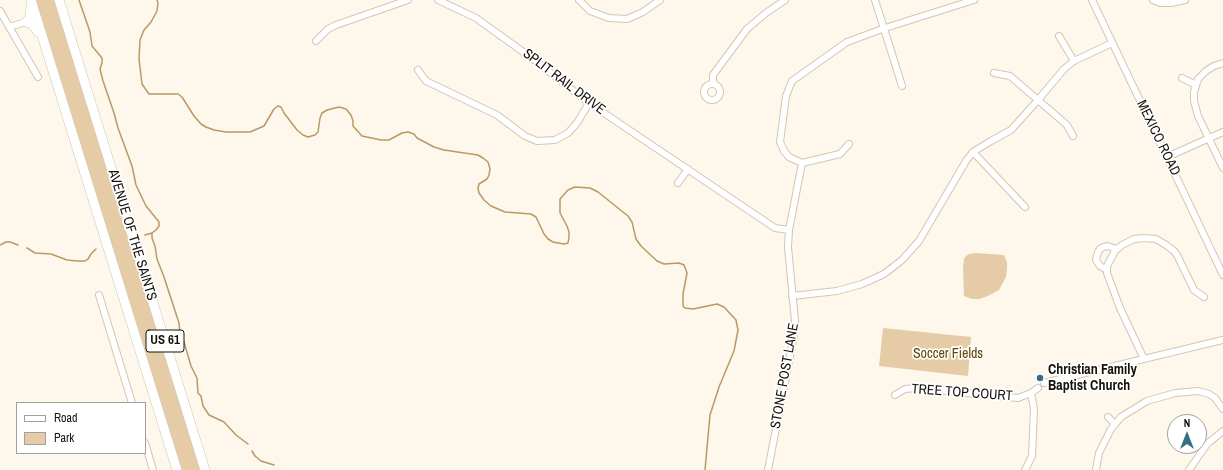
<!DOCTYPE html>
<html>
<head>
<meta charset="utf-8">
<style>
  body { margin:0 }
  #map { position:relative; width:1223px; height:470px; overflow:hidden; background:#fef7eb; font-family:"Archivo Narrow",sans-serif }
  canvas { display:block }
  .legend { position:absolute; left:16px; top:402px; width:130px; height:52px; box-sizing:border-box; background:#fff; border:1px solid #a2a09d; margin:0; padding:5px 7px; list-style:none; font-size:12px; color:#16120b }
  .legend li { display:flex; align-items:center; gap:8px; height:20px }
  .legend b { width:20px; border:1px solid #a2a09d }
  .north { position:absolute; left:1167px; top:414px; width:40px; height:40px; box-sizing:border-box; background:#fff; border:1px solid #a2a09d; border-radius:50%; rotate:0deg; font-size:11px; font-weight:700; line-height:16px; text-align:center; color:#16120b }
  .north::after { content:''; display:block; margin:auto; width:14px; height:18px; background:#336e86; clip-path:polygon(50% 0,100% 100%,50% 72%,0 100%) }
</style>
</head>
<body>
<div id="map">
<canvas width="1223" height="470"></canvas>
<ul class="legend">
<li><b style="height:5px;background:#fff"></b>Road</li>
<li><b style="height:11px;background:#e5cca6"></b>Park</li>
</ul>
<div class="north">N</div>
</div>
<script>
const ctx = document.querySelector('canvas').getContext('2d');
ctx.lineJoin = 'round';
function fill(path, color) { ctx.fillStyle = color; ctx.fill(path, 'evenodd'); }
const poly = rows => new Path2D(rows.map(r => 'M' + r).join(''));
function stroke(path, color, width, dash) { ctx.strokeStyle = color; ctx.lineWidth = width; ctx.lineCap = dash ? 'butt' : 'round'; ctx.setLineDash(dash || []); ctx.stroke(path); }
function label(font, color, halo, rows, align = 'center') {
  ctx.font = font + ' "Archivo Narrow",sans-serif'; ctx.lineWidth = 3.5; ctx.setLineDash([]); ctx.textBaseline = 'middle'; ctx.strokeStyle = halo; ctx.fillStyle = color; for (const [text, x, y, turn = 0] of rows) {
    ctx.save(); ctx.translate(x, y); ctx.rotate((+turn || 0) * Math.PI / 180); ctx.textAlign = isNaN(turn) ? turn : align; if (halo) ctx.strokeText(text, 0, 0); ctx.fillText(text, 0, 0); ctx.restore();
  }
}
fill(poly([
  [35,0,55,0,201,470,181,470],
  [976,253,1004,255,1007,262,1007,268,1006,277,999,290,988,296,979,299,972,299,964,296,963,268,964,259,965,257,969,254],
  [883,328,971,337,968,376,879,366]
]), '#e5cca6');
stroke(poly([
  [79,0,90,32,92,46,102,58,102,63,100,69,103,81,114,113,118,128,132,166,136,185,146,206,159,222,159,226,156,230,152,233,145,235],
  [157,0,158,3,157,11,151,22,144,30,140,40,139,59,142,84,149,94,178,94,182,97,194,116,201,124,206,127,214,130,226,132,250,132,264,126,274,109,278,106,281,107,284,113,297,130,303,135,308,137,315,135,318,132,320,118,322,113,327,110,339,107,346,109,351,115,353,121,353,126,362,136,381,140,389,140,402,133,408,132,414,134,417,138,434,147,444,150,478,155,483,158,488,162,490,169,489,175,487,179,479,184,478,188,479,193,484,200,491,206,505,212,531,214,536,217,544,234,548,239,553,242,564,244,568,243,569,237,569,232,567,226,560,213,560,199,568,190,575,187,590,188,598,192,628,216,632,222,636,239,641,246,657,261,664,264,679,263,684,265,687,273,683,294,683,306,685,308,693,309,717,304,724,307,736,320,738,330,734,351,719,387,710,415,705,470],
  [152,234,152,238,155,246,157,259,164,277,179,323,180,333,184,342,191,366,197,378,198,393,201,396,203,406,209,415,224,422,236,435,248,444],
  [0,245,6,242,10,242,18,245],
  [27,248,35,253,51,254,67,260,77,261,85,261,88,259,91,254,96,249],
  [252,451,255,456,261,461,274,465]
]), '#b96', 1.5);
const minor = poly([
  [438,0,476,18,533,59,589,103,775,228,789,230],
  [579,0,590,11,609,18,627,19,643,12,660,0],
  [875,0,902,86],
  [1092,0,1223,275],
  [1153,0,1160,3,1171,3,1185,0],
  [0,11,38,77],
  [9,27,26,22],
  [1059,36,1074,61],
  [316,41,328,29,336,25,408,0],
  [1223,63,1214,66,1206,71,1198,79,1194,92,1194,101,1198,116,1223,168],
  [418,70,426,81,497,115,525,136,537,141,555,140,568,133,577,123,589,103],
  [994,73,1010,76,1067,125,1073,136],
  [1182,78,1196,85],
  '704 92a8 8 0 1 1 16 0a8 8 0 1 1-16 0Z',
  [713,84,713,75,747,29,766,13,785,0],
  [849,144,840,154,802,163,789,157,784,151,780,142,786,96,792,81,847,42,885,28,974,0],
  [973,152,1025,207],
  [1167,157,1223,132],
  [678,183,688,169],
  [1107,270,1100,266,1096,260,1098,252,1101,248,1107,246,1117,249],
  [99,295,132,403],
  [792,296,837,291,862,284,884,274,902,260,919,241,966,161,973,152,991,141,1011,130,1038,100,1064,69,1074,61,1112,43],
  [1144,359,1120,308,1107,273,1107,266,1115,251,1122,245,1134,239,1144,238,1156,239,1166,245,1174,251,1177,255,1194,290,1204,297],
  [1044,383,1223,340],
  [895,395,905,389,916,388,1018,398,1031,393,1038,388],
  [1108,417,1115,424],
  [145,443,153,470],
  [768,470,794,335,795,321,788,247,789,230,802,163],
  [1025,470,1032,456,1034,409,1031,393],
  [1096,470,1099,453,1111,429,1121,417,1147,401,1175,393,1198,391,1209,394,1215,398,1223,409],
  [1189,470,1207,444,1223,431]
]);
const highway = poly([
  [31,0,177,470],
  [59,0,205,470],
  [31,7,30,18,26,22,32,24,38,32]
]);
stroke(minor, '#d2c6b4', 8);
stroke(highway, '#d2c6b4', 10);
stroke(minor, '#fff', 6);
stroke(highway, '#fff', 9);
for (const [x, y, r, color] of [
  [1040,378,4,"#336e86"]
]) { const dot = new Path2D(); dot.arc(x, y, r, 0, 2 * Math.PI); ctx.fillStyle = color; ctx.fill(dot); stroke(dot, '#fff', 1.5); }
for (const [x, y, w] of [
  [165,341,38]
]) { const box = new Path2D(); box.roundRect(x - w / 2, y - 11, w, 22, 3); ctx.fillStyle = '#fff'; ctx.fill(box); stroke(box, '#16120b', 1); }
label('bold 13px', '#16120b', null, [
  ["US 61",165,341]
]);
label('14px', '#16120b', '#fff', [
  ["SPLIT RAIL DRIVE",564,82,37],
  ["MEXICO ROAD",1158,138,64],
  ["AVENUE OF THE SAINTS",132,235,73],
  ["STONE POST LANE",785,376,-80],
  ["TREE TOP COURT",962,393,4]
]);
label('14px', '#654400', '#fff', [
  ["Soccer Fields",948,354]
]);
label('bold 14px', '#16120b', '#fff', [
  ["Christian Family",1048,370],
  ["Baptist Church",1048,386]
], 'left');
</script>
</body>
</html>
